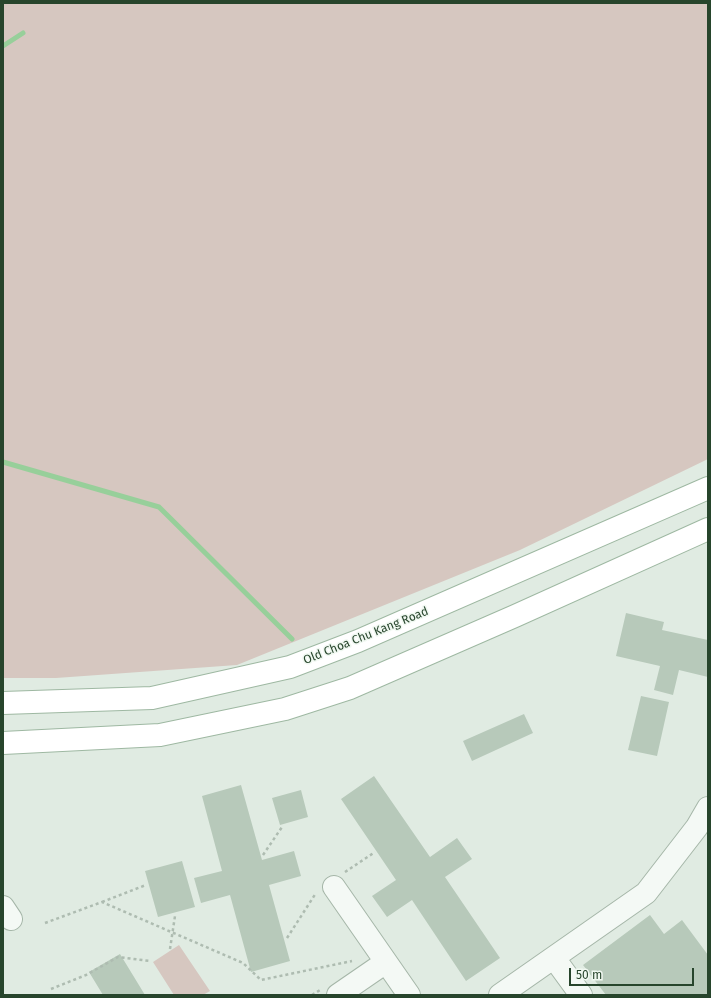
<!DOCTYPE html>
<html>
<head>
<meta charset="utf-8">
<style>
  body { margin:0 }
  #map { position:relative; width:711px; height:998px; overflow:hidden; background:#e0ebe2; font-family:"Fira Sans",sans-serif }
  canvas { display:block }
  .frame { position:absolute; inset:0; border:4px solid #27452c; pointer-events:none }
  .scale { position:absolute; left:569px; top:968px; width:125px; height:18px; box-sizing:border-box; border:2px solid #27452c; border-top:0; padding-left:5px; font-size:12px; line-height:14px; white-space:nowrap; color:#27452c; -webkit-text-stroke:3px #f0f8f1; paint-order:stroke }
</style>
</head>
<body>
<div id="map">
<canvas width="711" height="998"></canvas>
<div class="frame"></div>
<div class="scale">50 m</div>
</div>
<script>
const ctx = document.querySelector('canvas').getContext('2d');
ctx.lineJoin = 'round';
function fill(path, color) { ctx.fillStyle = color; ctx.fill(path, 'evenodd'); }
const poly = rows => new Path2D(rows.map(r => 'M' + r).join(''));
function stroke(path, color, width, dash) { ctx.strokeStyle = color; ctx.lineWidth = width; ctx.lineCap = dash ? 'butt' : 'round'; ctx.setLineDash(dash || []); ctx.stroke(path); }
function label(font, color, halo, rows, align = 'center') {
  ctx.font = font + ' "Fira Sans",sans-serif'; ctx.lineWidth = 3; ctx.setLineDash([]); ctx.textBaseline = 'middle'; ctx.strokeStyle = halo; ctx.fillStyle = color; for (const [text, x, y, turn = 0] of rows) {
    ctx.save(); ctx.translate(x, y); ctx.rotate((+turn || 0) * Math.PI / 180); ctx.textAlign = isNaN(turn) ? turn : align; if (halo) ctx.strokeText(text, 0, 0); ctx.fillText(text, 0, 0); ctx.restore();
  }
}
fill(poly([
  [3,3,708,3,708,459,520,550,237,665,56,678,3,678],
  [179,945,210,991,203,995,174,995,153,962]
]), '#d6c7c0');
stroke(poly([
  [3,46,23,33],
  [3,462,159,507,292,639]
]), '#97cf9a', 5);
fill(poly([
  [626,613,664,622,662,630,708,640,708,677,679,670,673,695,654,690,660,666,616,656],
  [641,696,669,702,657,756,628,750],
  [524,714,533,733,472,761,463,741],
  [374,776,430,857,457,838,472,859,445,877,500,958,466,981,412,900,387,917,372,896,396,880,341,799],
  [241,785,262,860,294,851,301,876,269,885,290,961,251,972,230,895,201,903,194,878,222,871,202,796],
  [301,790,308,817,280,825,272,798],
  [182,861,195,907,158,917,145,871],
  [650,915,664,934,682,920,708,955,708,995,606,995,583,965],
  [120,954,145,995,103,995,89,972]
]), '#b7c9ba');
const minor = poly([
  [334,887,409,995],
  [3,907,11,919],
  [554,958,581,995],
  [338,995,386,962],
  [500,995,646,893,697,827,708,808]
]);
const major = poly([
  [3,703,152,698,290,667,358,641,708,488],
  [3,743,160,735,285,709,350,688,515,616,708,529]
]);
stroke(minor, '#a5b6a8', 24);
stroke(major, '#9eb8a2', 24);
stroke(poly([
  [263,855,282,827],
  [345,872,375,852],
  [102,902,146,885],
  [45,923,102,902,243,963,261,980,352,961],
  [287,938,316,893],
  [170,949,175,916],
  [51,989,86,975,118,957,150,961],
  [312,995,320,990]
]), '#aebcb1', 2.5, [3, 3]);
stroke(minor, '#f4f9f5', 22);
stroke(major, '#fff', 22);
label('12px', '#27452c', '#f0f8f1', [
  ["Old Choa Chu Kang Road",366,636,-22]
]);
</script>
</body>
</html>
